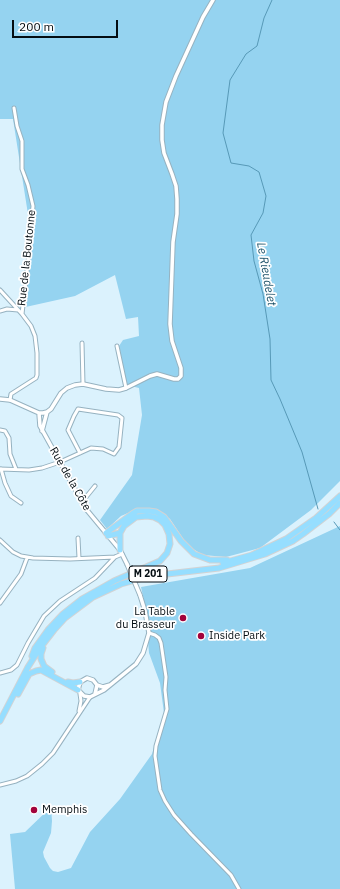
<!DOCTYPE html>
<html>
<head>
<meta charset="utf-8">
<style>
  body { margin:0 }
  #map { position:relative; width:340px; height:889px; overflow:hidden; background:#dbf2fd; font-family:"IBM Plex Sans",sans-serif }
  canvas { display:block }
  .scale { position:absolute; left:12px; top:20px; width:106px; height:18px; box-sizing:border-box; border:2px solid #040d12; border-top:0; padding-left:5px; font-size:12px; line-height:14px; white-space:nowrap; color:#040d12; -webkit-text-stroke:3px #fff; paint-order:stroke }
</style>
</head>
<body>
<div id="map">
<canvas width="340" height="889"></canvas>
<div class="scale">200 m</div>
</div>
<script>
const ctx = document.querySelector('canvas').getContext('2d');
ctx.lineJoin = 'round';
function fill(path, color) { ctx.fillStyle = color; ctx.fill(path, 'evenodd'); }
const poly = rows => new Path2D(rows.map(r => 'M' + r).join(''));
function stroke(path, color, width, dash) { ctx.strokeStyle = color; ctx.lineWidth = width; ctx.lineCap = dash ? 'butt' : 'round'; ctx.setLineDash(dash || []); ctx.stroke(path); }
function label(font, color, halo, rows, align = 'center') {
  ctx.font = font + ' "IBM Plex Sans",sans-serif'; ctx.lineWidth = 3.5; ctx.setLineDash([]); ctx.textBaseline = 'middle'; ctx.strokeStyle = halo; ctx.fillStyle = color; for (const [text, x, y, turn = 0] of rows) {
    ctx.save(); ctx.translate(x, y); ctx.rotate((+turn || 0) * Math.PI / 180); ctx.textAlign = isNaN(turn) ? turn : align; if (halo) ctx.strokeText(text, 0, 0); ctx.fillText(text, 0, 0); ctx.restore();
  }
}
fill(poly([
  [0,0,340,0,340,481,311,510,260,548,226,557,203,555,188,546,170,519,156,510,140,508,121,516,107,529,100,520,132,475,142,415,139,388,127,385,119,346,123,340,139,336,138,317,126,319,115,275,75,296,21,308,30,227,13,119,0,119],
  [340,526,340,889,15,889,10,834,25,832,51,807,52,821,51,833,43,852,44,857,50,868,53,871,58,872,71,868,90,832,120,799,152,754,164,713,160,683,149,653,145,605,141,587,250,568]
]), '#95d3f0');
stroke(poly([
  [272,0,264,18,257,46,246,54,230,80,223,133,231,163,249,166,259,172,266,196,263,213,251,235,254,261,263,294,270,339,271,380,280,399,302,452,318,509],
  [334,522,340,530]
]), '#5799b7', 1);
const minor = poly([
  [14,108,17,126,22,141,22,169,28,185,33,206,29,253,22,314],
  [0,290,22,314,31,326,35,336,37,353,37,375,36,378,11,394,10,400],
  [0,311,7,309,18,310],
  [82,343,83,384],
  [117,346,126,388],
  [0,430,5,431,9,438,10,454,16,469],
  [0,469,29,470,42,468,60,462,91,448,103,449,114,454,119,447,122,418,118,415,78,409,74,416,68,430,80,453],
  [1,469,5,483,11,496,21,503],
  [82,502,95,486],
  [78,538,79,558],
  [0,540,13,552,21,556,33,558,70,559,115,557,122,554],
  [0,603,21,574,27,558],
  [149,633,155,635,159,638,161,643,166,677,165,690,167,709,156,746,155,756,160,790,165,801,174,815,191,834,231,875,239,889],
  [0,673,11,670,17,665,28,643,44,616,60,601,95,578,115,557],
  [79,711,81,701,80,694],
  [0,785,16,781,27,776,42,764,53,753,90,697]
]);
const tertiary = poly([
  [0,399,10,400,39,413,43,413,47,412,51,409,61,393,67,388,75,385,83,384,106,389,119,390,126,388,150,376,157,374,174,379,178,379,181,376,181,368,172,341,170,324,173,242,177,214,177,199,176,186,172,174,164,153,162,140,162,125,166,102,176,76,203,17,213,0],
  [39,413,40,426,86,509,120,550,127,564],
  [42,431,47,412],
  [97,685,103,687,110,685],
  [95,694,97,685,93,680,87,678,80,682,78,690,84,696,90,697,104,690,136,664,143,653,149,633,145,611,140,595]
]);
const trunk = poly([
  [106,533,132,514,137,511,149,511,156,512,164,517,181,541,194,554,210,560,227,560],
  [108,536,120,533],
  [223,563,252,555,286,539,316,518,340,496],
  [43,648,41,654,41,659,44,666,52,672],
  [32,656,35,648,48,630,63,614,82,599,114,581,160,561,167,553,170,544,169,534,165,525,160,520,154,517,147,516,136,517,124,526,120,533,120,550],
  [68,682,73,683,80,682],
  [18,694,29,674,36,671,41,670,78,690],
  [0,721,28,667,40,648,54,630,65,618,93,597,121,584,150,576,219,568,265,554,293,541,303,534,329,514,340,503]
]);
stroke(minor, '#96b2c0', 5);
stroke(tertiary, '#96b2c0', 5.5);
stroke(trunk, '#d2d3d4', 7);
stroke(minor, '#fff', 3);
stroke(tertiary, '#fff', 3.5);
stroke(trunk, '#96deff', 5);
const tertiaryBridge = poly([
  [127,564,140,595]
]);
stroke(tertiaryBridge, '#96b2c0', 5.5, []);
stroke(tertiaryBridge, '#fff', 3.5);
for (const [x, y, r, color] of [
  [183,618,4,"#a2033b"],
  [201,636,4,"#a2033b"],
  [34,810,4,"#a2033b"]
]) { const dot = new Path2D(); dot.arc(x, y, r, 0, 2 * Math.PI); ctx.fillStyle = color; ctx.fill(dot); stroke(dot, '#fff', 1.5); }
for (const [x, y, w] of [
  [148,574,38]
]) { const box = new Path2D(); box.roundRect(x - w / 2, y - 8, w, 16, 3); ctx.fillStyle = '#fff'; ctx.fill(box); stroke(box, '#040d12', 1); }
label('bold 10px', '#040d12', null, [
  ["M 201",148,574]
]);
label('11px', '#040d12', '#fff', [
  ["Rue de la Boutonne",27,258,-84],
  ["Rue de la Côte",70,479,60]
]);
label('11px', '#040d12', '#fff', [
  ["La Table",175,612,"right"],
  ["du Brasseur",175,625,"right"],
  ["Inside Park",209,636],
  ["Memphis",42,810]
], 'left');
label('italic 12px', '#1c5168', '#fff', [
  ["Le Rieudelet",266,274,80]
]);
</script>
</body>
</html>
